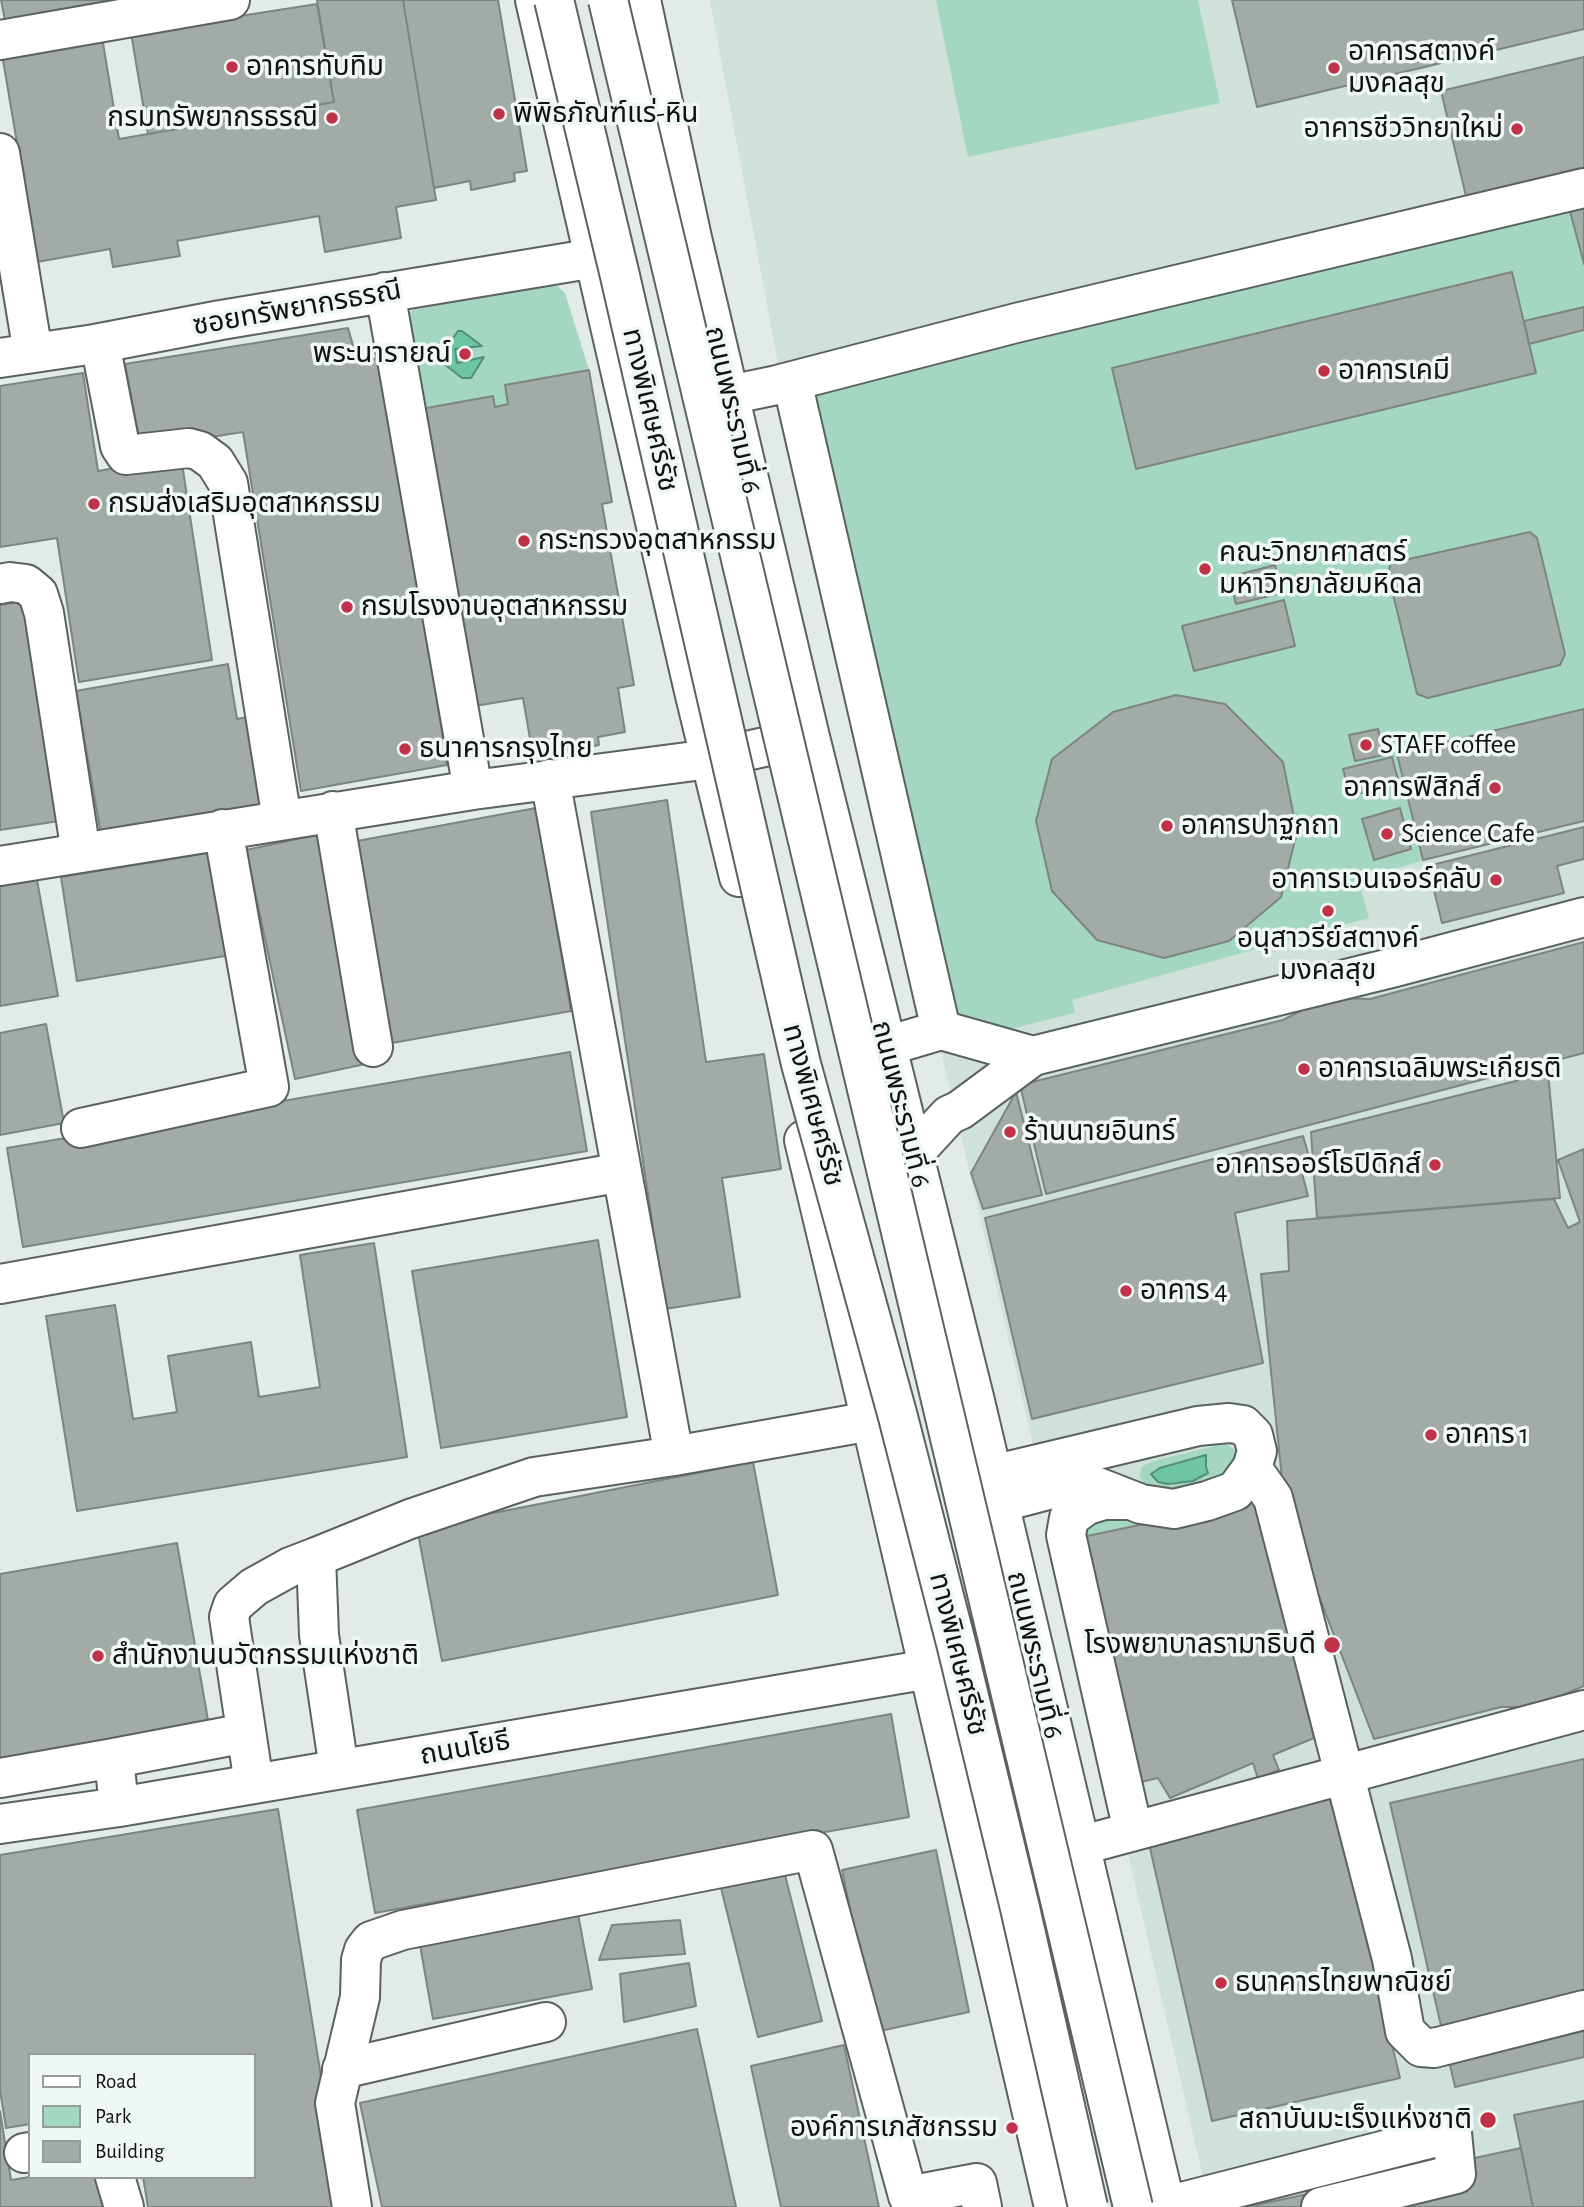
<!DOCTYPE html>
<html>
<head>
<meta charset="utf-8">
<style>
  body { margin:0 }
  #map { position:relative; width:1584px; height:2207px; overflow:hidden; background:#e2ebe7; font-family:"Alegreya Sans",sans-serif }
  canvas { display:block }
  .legend { position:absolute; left:28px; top:2053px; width:228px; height:126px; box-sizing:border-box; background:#eff8f4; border:2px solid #959c99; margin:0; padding:9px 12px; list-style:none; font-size:21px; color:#0f1211 }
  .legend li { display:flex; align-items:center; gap:14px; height:35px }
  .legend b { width:35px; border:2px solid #959c99 }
</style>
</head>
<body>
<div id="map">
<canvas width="1584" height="2207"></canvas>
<ul class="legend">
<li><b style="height:9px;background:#fff"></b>Road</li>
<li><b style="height:19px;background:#a4d7c1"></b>Park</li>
<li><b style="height:19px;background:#a3aba7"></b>Building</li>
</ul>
</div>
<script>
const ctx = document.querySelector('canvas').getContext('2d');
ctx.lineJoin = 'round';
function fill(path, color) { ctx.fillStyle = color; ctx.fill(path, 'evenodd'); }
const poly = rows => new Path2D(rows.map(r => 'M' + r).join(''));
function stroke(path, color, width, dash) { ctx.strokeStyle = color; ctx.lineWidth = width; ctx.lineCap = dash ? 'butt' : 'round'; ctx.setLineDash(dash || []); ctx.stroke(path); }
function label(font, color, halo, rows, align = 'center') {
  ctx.font = font + ' "Alegreya Sans","Noto Sans Thai",sans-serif'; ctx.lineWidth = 7; ctx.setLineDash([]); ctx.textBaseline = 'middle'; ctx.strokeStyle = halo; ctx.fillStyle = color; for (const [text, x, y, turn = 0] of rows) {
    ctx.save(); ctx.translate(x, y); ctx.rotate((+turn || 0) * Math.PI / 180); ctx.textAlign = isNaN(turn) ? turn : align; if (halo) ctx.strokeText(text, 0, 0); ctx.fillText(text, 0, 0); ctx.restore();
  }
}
fill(poly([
  [710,0,1584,0,1584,2207,1210,2207,980,1216,778,363]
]), '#d0e1d9');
fill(poly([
  [936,0,1198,0,1220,103,968,157],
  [1569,207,1584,264,1584,709,1397,754,1428,859,1358,880,1369,918,1072,1000,1075,1013,938,1047,785,393],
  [1538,572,1558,657,1422,698,1395,609],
  [554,283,565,293,589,370,505,385,508,404,495,407,492,396,416,410,403,323,412,310],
  [1219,1445,1228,1445,1236,1451,1239,1470,1190,1495,1149,1489,1140,1478,1141,1467,1153,1461],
  [1205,1455,1208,1473,1193,1481,1168,1484,1174,1463],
  [1086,1516,1165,1519,1078,1538]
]), '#a4d7c1');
const water = poly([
  [458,331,462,331,482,346,455,349,457,363,484,357,471,378,462,378,443,363,440,357,458,331],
  [1206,1455,1206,1467,1208,1473,1193,1481,1168,1484,1158,1482,1151,1474,1160,1468,1206,1455]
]);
fill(water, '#6dc5a4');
stroke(water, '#518f78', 2);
const building = poly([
  [1,0,179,0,7,31,1,0],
  [317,0,403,0,436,200,396,207,401,238,325,252,319,216,177,241,180,256,113,267,110,249,37,262,1,48,101,31,119,139,334,102,317,0],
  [403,0,498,0,527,171,514,173,515,181,471,190,470,181,434,188,403,0],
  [1232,0,1584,0,1584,29,1257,107,1232,0],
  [317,4,334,102,148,134,131,33,317,4],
  [1584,57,1584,168,1466,196,1441,91,1584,57],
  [1584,168,1584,264,1560,173,1584,168],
  [1512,272,1536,373,1136,469,1112,368,1512,272],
  [1584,307,1584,330,1529,344,1524,321,1584,307],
  [348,328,358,363,385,356,447,765,301,791,243,432,141,448,125,364,348,328],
  [589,370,612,502,602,504,634,685,618,688,625,732,598,737,599,745,533,756,523,698,475,706,416,410,493,396,495,407,508,404,505,385,589,370],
  [83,373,98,471,181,457,212,660,79,682,57,538,0,547,0,386,83,373],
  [1530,532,1537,538,1565,654,1560,665,1428,698,1417,694,1388,573,1391,563,1530,532],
  [1275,565,1282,593,1236,604,1229,577,1275,565],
  [1284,600,1295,646,1194,671,1182,626,1284,600],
  [26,601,59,821,0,830,0,605,26,601],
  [228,664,237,719,247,717,262,807,101,835,76,691,228,664],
  [1176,695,1225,704,1283,762,1297,832,1281,897,1229,941,1164,958,1097,940,1052,891,1036,821,1052,759,1113,712,1176,695],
  [1584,709,1584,821,1423,860,1397,754,1584,709],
  [1378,729,1384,755,1355,761,1349,735,1378,729],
  [1392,757,1399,783,1350,796,1343,769,1392,757],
  [667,800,706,1062,764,1054,781,1169,722,1178,740,1297,665,1309,591,812,667,800],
  [536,808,571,1011,392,1043,357,841,536,808],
  [1400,808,1411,849,1374,860,1362,819,1400,808],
  [1584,827,1584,859,1557,866,1564,893,1442,923,1428,866,1584,827],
  [320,834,370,1063,295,1079,246,850,320,834],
  [214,852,231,955,77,981,61,877,214,852],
  [37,880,58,996,0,1006,0,886,37,880],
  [1584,942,1584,1053,1046,1194,1020,1085,1283,1020,1326,998,1370,999,1584,942],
  [46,1024,64,1123,0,1135,0,1033,46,1024],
  [570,1052,587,1151,23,1247,7,1148,570,1052],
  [1548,1073,1560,1198,1317,1218,1311,1132,1548,1073],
  [1016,1092,1042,1195,983,1209,971,1173,1016,1092],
  [1303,1136,1313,1170,1302,1173,1308,1196,1235,1213,1263,1363,1032,1419,985,1218,1303,1136],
  [1584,1149,1584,1686,1535,1707,1501,1707,1374,1739,1285,1508,1261,1274,1289,1271,1287,1221,1554,1199,1568,1228,1580,1222,1558,1160,1584,1149],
  [598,1240,627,1417,441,1448,412,1271,598,1240],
  [374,1243,407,1457,77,1511,46,1316,115,1305,133,1419,177,1412,168,1356,251,1342,259,1397,320,1387,300,1255,374,1243],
  [753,1462,778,1595,442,1661,417,1528,753,1462],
  [1257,1500,1314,1738,1273,1755,1279,1770,1258,1779,1253,1763,1170,1798,1158,1778,1132,1784,1078,1538,1257,1500],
  [177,1543,211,1737,3,1775,0,1757,0,1574,177,1543],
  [891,1714,909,1817,375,1913,357,1810,891,1714],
  [1584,1759,1584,2057,1455,2087,1390,1803,1584,1759],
  [1327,1776,1400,2078,1212,2121,1145,1826,1327,1776],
  [278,1809,342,2207,148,2207,143,2177,254,2177,254,2055,30,2055,30,2124,6,2128,0,2090,0,1855,278,1809],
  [936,1850,969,2012,875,2032,842,1870,936,1850],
  [784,1871,822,2021,758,2037,721,1888,784,1871],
  [578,1914,592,1989,433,2019,420,1945,578,1914],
  [680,1920,685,1954,599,1960,612,1925,680,1920],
  [689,1963,696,2006,624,2022,620,1974,689,1963],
  [697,2029,736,2207,382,2207,360,2103,697,2029],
  [844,2045,879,2207,781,2207,751,2066,844,2045],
  [1584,2101,1584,2207,1533,2207,1514,2115,1584,2101],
  [0,2111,11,2180,30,2177,106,2177,111,2207,0,2207,0,2111],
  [1521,2148,1533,2207,1247,2207,1521,2148]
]);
fill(building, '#a3aba7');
stroke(building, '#7d8581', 2);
const minor = poly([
  [0,40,230,0],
  [0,153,33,353],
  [385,292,473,790],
  [100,343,120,446,126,455,189,448,200,451,215,462,228,483,282,820],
  [0,358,95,344,221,320,595,258],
  [792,381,941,1030,887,1046],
  [729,395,777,385,1016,323,1584,188],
  [0,584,10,582,26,584,38,594,44,613,81,853],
  [550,779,674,1456],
  [333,811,373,1047],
  [0,866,473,790,710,759],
  [941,1030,1033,1056],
  [81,1128,269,1087,223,829],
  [913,1154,949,1115,960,1110,1033,1056,1395,967,1584,917],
  [0,1284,622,1172],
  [1252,1468,1273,1498,1392,1959,1405,2031,1421,2047,1434,2048,1584,2010],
  [992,1475,1198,1426,1229,1423,1243,1425,1253,1435,1257,1451,1252,1468,1235,1491,1207,1501,1174,1509,1141,1504,1090,1484,1067,1485,999,1503],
  [1130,1500,1104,1500,1087,1505,1069,1518,1066,1535,1133,1831],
  [339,1769,319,1635,316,1557,410,1519,534,1477,674,1456,871,1421],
  [0,1778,114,1758],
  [254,1784,229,1617,233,1605,254,1587,290,1567,316,1557],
  [119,1807,114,1758,246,1733],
  [0,1824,119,1807,929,1669],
  [1079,1846,1584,1710],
  [342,2069,546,2022],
  [24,2153,30,2152],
  [115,2177,124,2207],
  [1166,2206,1452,2133,1456,2174,1321,2207],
  [352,2207,335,2103,360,1997,361,1960,364,1950,371,1941,403,1930,813,1850,908,2196,977,2183,982,2207]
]);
const major = poly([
  [535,0,694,691,739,877],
  [641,0,692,238,810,737,974,1397,1166,2207],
  [710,759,810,737],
  [804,1140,871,1421,1054,2207]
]);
stroke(minor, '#5a625f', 42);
stroke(major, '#5a625f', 42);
stroke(minor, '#fff', 38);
stroke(major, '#fff', 38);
const highwayBridge = poly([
  [554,0,620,276,801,1064,898,1417,957,1647,1020,1908,1088,2207],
  [608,0,1133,2207]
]);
stroke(highwayBridge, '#5a625f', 42, []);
stroke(highwayBridge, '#fff', 38);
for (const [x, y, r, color] of [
  [232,67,7,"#c13148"],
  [1334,68,7,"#c13148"],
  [499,114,7,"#c13148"],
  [332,118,7,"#c13148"],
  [1517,129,7,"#c13148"],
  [465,354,7,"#c13148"],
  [1324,371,7,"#c13148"],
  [94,504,7,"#c13148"],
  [524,541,7,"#c13148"],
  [1205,569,7,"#c13148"],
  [347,607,7,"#c13148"],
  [1366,745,7,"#c13148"],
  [405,749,7,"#c13148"],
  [1495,788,7,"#c13148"],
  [1167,826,7,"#c13148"],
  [1387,834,7,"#c13148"],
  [1496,880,7,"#c13148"],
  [1328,911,7,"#c13148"],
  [1304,1069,7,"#c13148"],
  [1010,1132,7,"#c13148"],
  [1435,1165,7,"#c13148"],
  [1126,1291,7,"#c13148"],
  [1431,1435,7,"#c13148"],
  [1332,1645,9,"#c13148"],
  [98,1656,7,"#c13148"],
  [1221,1983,7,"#c13148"],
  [1488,2120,9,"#c13148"],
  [1012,2128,7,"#c13148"]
]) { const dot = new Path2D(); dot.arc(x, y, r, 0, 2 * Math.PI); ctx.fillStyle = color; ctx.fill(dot); stroke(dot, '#eff8f4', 2.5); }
label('28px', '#0f1211', '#eff8f4', [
  ["อาคารสตางค์",1348,52],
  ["มงคลสุข",1348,84],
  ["อาคารทับทิม",246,67],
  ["พิพิธภัณฑ์แร่-หิน",513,114],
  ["กรมทรัพยากรธรณี",318,118,"right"],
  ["อาคารชีววิทยาใหม่",1503,129,"right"],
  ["พระนารายณ์",451,354,"right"],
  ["อาคารเคมี",1338,371],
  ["กรมส่งเสริมอุตสาหกรรม",108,504],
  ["กระทรวงอุตสาหกรรม",538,541],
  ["คณะวิทยาศาสตร์",1219,553],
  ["มหาวิทยาลัยมหิดล",1219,585],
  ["กรมโรงงานอุตสาหกรรม",361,607],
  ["STAFF coffee",1380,745],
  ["ธนาคารกรุงไทย",419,749],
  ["อาคารฟิสิกส์",1481,788,"right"],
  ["อาคารปาฐกถา",1181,826],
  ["Science Cafe",1401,834],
  ["อาคารเวนเจอร์คลับ",1482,880,"right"],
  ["อนุสาวรีย์สตางค์",1328,939,"center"],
  ["มงคลสุข",1328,971,"center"],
  ["อาคารเฉลิมพระเกียรติ",1318,1069],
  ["ร้านนายอินทร์",1024,1132],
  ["อาคารออร์โธปิดิกส์",1421,1165,"right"],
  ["อาคาร 4",1140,1291],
  ["อาคาร 1",1445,1435],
  ["โรงพยาบาลรามาธิบดี",1316,1645,"right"],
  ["สำนักงานนวัตกรรมแห่งชาติ",112,1656],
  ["ธนาคารไทยพาณิชย์",1235,1983],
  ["สถาบันมะเร็งแห่งชาติ",1472,2120,"right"],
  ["องค์การเภสัชกรรม",998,2128,"right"]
], 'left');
label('28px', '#0f1211', '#eff8f4', [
  ["ซอยทรัพยากรธรณี",297,308,-10],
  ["ทางพิเศษศรีรัช",650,410,77],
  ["ถนนพระรามที่ 6",733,410,77],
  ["ถนนพระรามที่ 6",901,1104,76],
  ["ทางพิเศษศรีรัช",813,1105,75],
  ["ทางพิเศษศรีรัช",958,1654,76],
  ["ถนนพระรามที่ 6",1035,1655,77],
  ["ถนนโยธี",465,1748,-10]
]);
</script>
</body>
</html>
